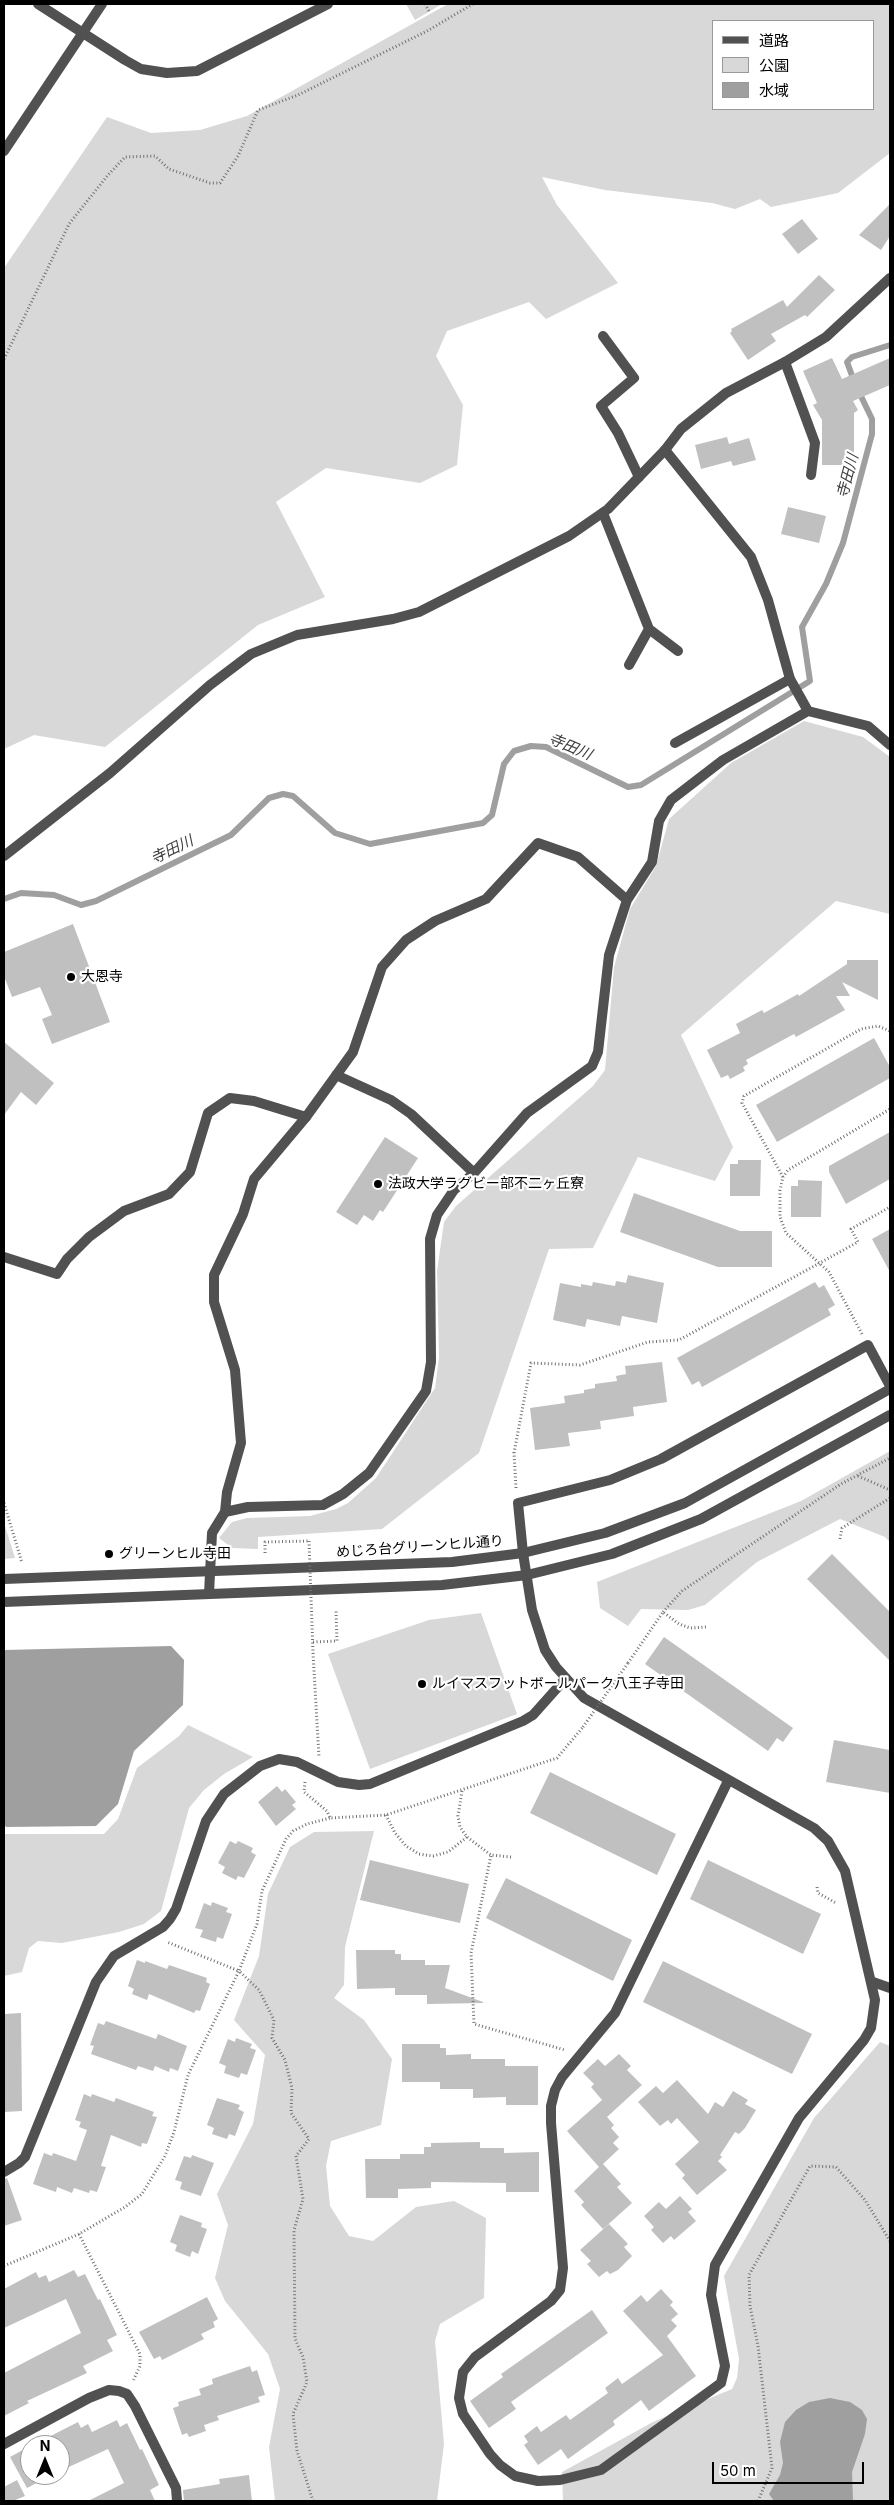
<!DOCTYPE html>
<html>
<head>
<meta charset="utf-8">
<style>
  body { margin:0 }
  #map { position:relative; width:894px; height:2505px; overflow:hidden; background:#fff; font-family:Inter,"Noto Sans JP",sans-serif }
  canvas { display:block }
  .frame { position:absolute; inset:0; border:5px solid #000; pointer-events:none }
  .legend { position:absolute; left:712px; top:20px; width:162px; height:90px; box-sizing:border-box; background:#fff; border:1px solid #999; margin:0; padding:6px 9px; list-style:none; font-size:15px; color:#000 }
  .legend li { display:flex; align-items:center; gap:10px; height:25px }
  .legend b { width:25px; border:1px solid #999 }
  .north { position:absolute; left:20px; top:2435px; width:50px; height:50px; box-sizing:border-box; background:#fff; border:1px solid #999; border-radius:50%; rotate:0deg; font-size:14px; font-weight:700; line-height:20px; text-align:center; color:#000 }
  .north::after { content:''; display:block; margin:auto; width:18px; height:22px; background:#000; clip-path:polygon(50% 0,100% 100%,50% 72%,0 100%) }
  .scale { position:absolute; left:712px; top:2462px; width:152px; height:22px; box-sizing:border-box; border:2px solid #000; border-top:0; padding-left:6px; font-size:15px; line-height:18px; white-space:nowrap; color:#000; -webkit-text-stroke:4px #fff; paint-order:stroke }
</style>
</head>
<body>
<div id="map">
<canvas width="894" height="2505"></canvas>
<div class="frame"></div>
<ul class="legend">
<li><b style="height:6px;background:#515151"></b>道路</li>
<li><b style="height:14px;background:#d8d8d8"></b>公園</li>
<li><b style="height:14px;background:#9f9f9f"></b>水域</li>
</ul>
<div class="north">N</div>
<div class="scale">50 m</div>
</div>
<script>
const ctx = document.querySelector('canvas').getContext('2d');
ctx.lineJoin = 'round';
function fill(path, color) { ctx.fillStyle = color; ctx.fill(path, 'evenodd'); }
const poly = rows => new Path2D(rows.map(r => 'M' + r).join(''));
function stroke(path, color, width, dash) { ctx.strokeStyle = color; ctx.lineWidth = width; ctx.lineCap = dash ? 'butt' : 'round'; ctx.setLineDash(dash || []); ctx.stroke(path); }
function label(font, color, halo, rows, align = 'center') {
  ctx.font = font + ' Inter,"Noto Sans JP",sans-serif'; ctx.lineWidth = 4.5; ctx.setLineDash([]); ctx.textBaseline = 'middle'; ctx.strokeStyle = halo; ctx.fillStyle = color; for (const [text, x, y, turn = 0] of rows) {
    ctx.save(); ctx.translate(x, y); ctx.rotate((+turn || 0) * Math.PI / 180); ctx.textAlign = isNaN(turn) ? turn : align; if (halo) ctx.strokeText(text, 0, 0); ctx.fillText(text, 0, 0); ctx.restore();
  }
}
fill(poly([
  [406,4,442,4,415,20],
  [448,4,888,4,890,6,890,153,838,193,771,207,760,199,735,209,712,203,605,190,542,177,557,205,618,283,546,319,529,302,447,331,436,356,463,405,457,465,420,483,326,468,276,502,325,597,258,625,105,747,34,735,4,749,4,268,107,117,151,133,200,130,247,116],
  [873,21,873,109,713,109,713,21],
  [804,721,863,737,890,757,890,914,836,901,681,1035,733,1147,715,1181,638,1157,593,1248,549,1249,479,1453,382,1529,258,1537,258,1549,232,1548,219,1538,232,1522,247,1518,310,1516,336,1509,348,1503,376,1478,435,1388,439,1357,437,1271,444,1222,456,1206,593,1086,605,1070,614,967,630,909,656,866,669,819,731,763],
  [890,1451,890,1542,885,1537,840,1519,757,1562,705,1605,688,1610,641,1609,628,1626,600,1608,597,1582,801,1501],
  [4,1523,15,1558,4,1559],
  [481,1613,517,1714,370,1769,328,1654,429,1620],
  [188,1725,253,1757,224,1774,204,1790,189,1808,161,1911,144,1924,119,1932,62,1943,38,1941,29,1948,22,1972,4,1976,4,1834,104,1834,118,1819,137,1768,179,1736],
  [374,1831,345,1947,344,1985,334,1998,364,2020,392,2059,381,2125,331,2141,326,2166,330,2206,349,2236,373,2241,416,2207,454,2201,486,2218,484,2298,440,2324,435,2341,444,2444,437,2501,275,2501,269,2447,280,2389,268,2354,225,2301,215,2278,228,2225,217,2194,253,2124,265,2055,234,2020,259,1956,268,1894,290,1847,314,1832],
  [880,2042,890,2046,890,2501,563,2501,562,2472,653,2422,732,2389,737,2378,739,2359,724,2276,814,2118]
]), '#d8d8d8');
fill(poly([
  [171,1646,184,1660,183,1705,134,1751,118,1804,96,1826,6,1827,4,1824,4,1650],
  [830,2398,850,2402,862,2410,867,2419,865,2434,852,2472,853,2501,774,2501,769,2494,780,2475,783,2463,780,2442,785,2422,796,2410,809,2402]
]), '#9f9f9f');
stroke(poly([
  [854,381,847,362,852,357,890,345],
  [4,899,21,893,54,895,81,905,96,901,231,835,269,798,283,794,293,796,335,833,370,844,483,823,492,815,504,764,514,751,531,746,546,747,628,787,641,785,810,681,802,627,826,584,843,543,872,434,872,419,858,390]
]), '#9f9f9f', 6);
fill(poly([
  [890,204,890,236,881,250,859,235],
  [802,219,818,239,798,254,782,234],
  [819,275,835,290,807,317,805,315,771,334,776,341,748,360,730,333,732,331,731,329,783,300,787,307],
  [832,358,842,379,890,358,890,385,853,401,858,410,854,413,854,465,822,465,822,420,813,405,817,403,803,371],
  [727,437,729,444,749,438,756,460,733,466,731,461,701,469,695,445],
  [788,507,826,516,819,543,781,534],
  [73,924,110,1022,52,1044,42,1019,52,1015,40,987,12,997,4,976,4,952],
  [847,960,878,960,878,1000,842,982,850,996,836,996,845,1010,796,1037,794,1034,746,1060,748,1064,743,1067,745,1071,730,1079,728,1075,721,1078,707,1050,740,1033,736,1024,762,1010,764,1013,798,994,799,996,847,964],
  [874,1038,890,1067,890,1078,777,1142,756,1105],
  [4,1042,54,1083,36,1105,21,1092,4,1115],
  [890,1132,890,1179,846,1204,829,1172,829,1166],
  [385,1137,418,1158,383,1212,380,1210,373,1221,364,1215,357,1225,336,1212],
  [738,1160,761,1160,760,1196,730,1196,730,1164,738,1164],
  [798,1180,822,1181,821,1217,791,1217,791,1186,798,1186],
  [634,1193,740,1231,772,1231,772,1267,718,1267,620,1232],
  [890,1229,890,1272,872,1239],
  [628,1275,664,1283,657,1323,622,1316,620,1326,587,1319,585,1327,553,1320,560,1283,581,1287,581,1284,592,1286,593,1282,615,1286,616,1281,626,1283],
  [815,1282,819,1288,824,1285,835,1305,828,1309,831,1315,702,1387,699,1381,692,1385,677,1358],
  [662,1362,667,1402,633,1407,634,1416,600,1421,601,1429,568,1433,570,1446,535,1450,530,1408,565,1403,564,1396,584,1393,584,1390,595,1388,595,1384,617,1381,616,1376,626,1374,625,1366],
  [832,1554,890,1612,890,1661,807,1579],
  [664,1637,793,1728,783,1742,777,1738,768,1751,645,1664],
  [834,1740,890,1750,890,1793,826,1782],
  [550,1772,676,1834,657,1875,530,1813],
  [277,1786,282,1792,285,1789,296,1802,292,1805,296,1809,276,1826,258,1802],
  [230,1841,236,1844,238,1841,253,1848,251,1852,256,1855,244,1878,238,1876,236,1880,222,1873,225,1867,218,1863],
  [370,1860,469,1884,460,1923,360,1900],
  [708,1860,821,1914,803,1954,690,1899],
  [506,1878,632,1940,613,1981,486,1918],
  [212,1902,228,1908,226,1912,232,1914,223,1939,217,1937,216,1942,200,1937,203,1930,195,1928,204,1903,211,1906],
  [356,1950,395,1950,395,1954,401,1954,401,1960,425,1960,425,1965,450,1965,445,1988,483,2002,483,2003,427,2004,427,1995,395,1995,395,1988,357,1989],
  [137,1960,145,1963,145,1961,167,1969,169,1965,207,1978,206,1982,210,1984,200,2011,196,2010,194,2013,149,1994,147,2000,132,1994,134,1989,128,1986],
  [663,1961,812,2034,792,2074,643,2002],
  [21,2013,22,2111,4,2112,4,2014],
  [106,2021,156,2039,158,2034,187,2046,178,2071,170,2068,169,2072,155,2066,153,2071,138,2066,136,2070,91,2054,94,2046,90,2045,98,2023,104,2025],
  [236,2038,252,2044,250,2048,256,2050,247,2075,241,2073,239,2078,224,2073,226,2066,219,2063,228,2039,235,2042],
  [402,2044,440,2044,440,2048,446,2048,446,2055,471,2054,471,2059,505,2059,505,2066,538,2066,538,2105,506,2105,506,2097,473,2098,473,2089,440,2089,440,2082,402,2082],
  [619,2054,631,2066,627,2070,642,2085,607,2117,614,2125,611,2128,619,2137,613,2143,619,2149,603,2164,621,2184,617,2187,632,2203,603,2229,581,2205,584,2202,574,2191,599,2167,567,2131,602,2100,591,2087,594,2084,583,2073,598,2059,605,2066],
  [677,2080,708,2114,715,2102,723,2107,733,2091,748,2100,745,2104,756,2110,745,2128,739,2134,735,2132,720,2155,722,2157,718,2161,727,2170,697,2195,682,2178,685,2175,675,2164,699,2142,677,2118,671,2124,668,2120,660,2126,638,2102,656,2086,663,2093],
  [84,2094,91,2097,92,2094,114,2102,116,2098,154,2112,152,2116,157,2117,147,2144,142,2143,141,2147,111,2135,101,2166,106,2167,97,2192,90,2190,89,2193,74,2188,72,2193,57,2187,56,2192,33,2184,44,2153,52,2156,53,2153,76,2161,87,2130,79,2127,81,2122,75,2120],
  [217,2098,240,2105,238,2109,244,2112,235,2136,229,2134,227,2139,212,2134,214,2128,207,2125],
  [480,2142,480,2148,504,2148,504,2153,539,2152,539,2192,506,2192,506,2183,431,2182,431,2188,398,2189,398,2198,366,2198,365,2159,400,2159,400,2154,424,2154,424,2147,431,2147,431,2143],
  [192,2155,214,2163,201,2196,180,2189,182,2182,175,2180,184,2156,191,2158],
  [7,2178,22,2220,4,2226,4,2179],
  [680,2196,692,2209,688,2212,696,2221,674,2240,671,2236,663,2243,651,2230,654,2227,644,2216,659,2202,666,2209],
  [180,2215,202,2223,201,2227,207,2229,198,2254,192,2251,190,2257,175,2251,177,2245,170,2242],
  [609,2224,628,2244,624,2247,632,2256,618,2270,610,2274,607,2271,599,2277,587,2264,591,2261,580,2250],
  [74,2270,78,2277,85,2274,98,2300,100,2299,117,2335,107,2340,113,2351,83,2366,87,2373,27,2401,29,2403,4,2416,4,2373,81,2333,66,2299,4,2328,4,2289,36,2272,39,2278,46,2275,49,2282],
  [661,2289,673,2302,670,2305,678,2314,671,2320,677,2326,667,2336,696,2376,649,2411,641,2400,613,2421,615,2425,568,2459,561,2449,538,2465,524,2445,528,2442,524,2436,537,2426,541,2432,566,2415,570,2420,608,2393,605,2388,618,2378,622,2384,663,2355,623,2311,641,2295,647,2302],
  [207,2297,218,2319,213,2322,215,2327,201,2334,204,2339,162,2360,160,2356,154,2359,139,2332],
  [592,2310,608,2333,511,2402,516,2409,489,2428,470,2401,503,2377,501,2374],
  [250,2366,252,2372,257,2370,265,2395,258,2397,260,2402,217,2416,219,2420,204,2425,206,2431,189,2437,187,2433,182,2435,173,2408,179,2406,178,2402,201,2395,199,2389,213,2384,212,2379],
  [117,2420,120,2427,127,2423,140,2450,142,2449,159,2485,150,2490,155,2501,88,2501,124,2483,108,2449,60,2471,60,2445,33,2445,78,2422,81,2428,88,2424,92,2432],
  [30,2446,30,2475,52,2475,27,2488,10,2457],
  [249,2475,252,2501,184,2501,183,2490,220,2484,219,2479],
  [17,2480,25,2496,13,2501,4,2501,4,2487]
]), '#c0c0c0');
stroke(poly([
  [425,4,429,11],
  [4,359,69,224,108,175,125,157,155,156,169,169,210,183,220,183,238,156,258,110,298,95,427,31,473,4],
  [783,1177,742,1103,744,1096,861,1029,878,1026,890,1031],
  [862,1334,829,1272,786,1233,780,1217,780,1190,783,1177,788,1170,890,1109],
  [858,1476,890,1490],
  [516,1488,514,1453,531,1363,580,1365,648,1342,679,1340,858,1242,851,1229,890,1207],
  [4,1503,22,1563],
  [840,1539,842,1528,890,1498],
  [265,1553,265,1542,309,1541],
  [663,1612,682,1591,841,1484,890,1458],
  [313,1642,337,1641,336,1611],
  [313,1653,319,1757],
  [628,1663,663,1612,679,1624,690,1628,706,1627],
  [305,1782,304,1792,327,1811,330,1818,386,1815,557,1758,583,1727],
  [462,1791,458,1816,460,1827,467,1837,491,1855],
  [386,1815,395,1833,406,1846,419,1854,433,1856,448,1852,467,1837],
  [511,1857,491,1855,471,1953,474,2024,565,2050],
  [817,1887,818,1893,836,1903],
  [79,2234,140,2354,140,2366,133,2381],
  [4,2266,79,2234,125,2207,142,2194,165,2156,174,2132,188,2075,239,1971,167,1942],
  [313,2501,297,2451,293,2414,307,2382,303,2357,295,2339,294,2230,303,2199,296,2156,309,2139,291,2113,292,2088,285,2060,272,2038,274,2020,259,1990,239,1971,257,1924,262,1891,286,1839,293,1831,307,1824,330,1818],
  [758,2501,772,2468,758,2346,750,2306,749,2275,810,2166,836,2167,865,2200,890,2241]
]), '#737373', 3, [1, 2.5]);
stroke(poly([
  [603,336,634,378,601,406,618,433,639,477],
  [785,362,815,443,811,475],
  [603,513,649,629,629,665],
  [649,629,678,651],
  [675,743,790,679],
  [4,1257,57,1274,67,1259,89,1237,124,1211,169,1194,190,1172,208,1113,230,1098,254,1101,306,1117],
  [523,1553,518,1503,610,1480,661,1459,868,1345,890,1386],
  [873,1982,890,1988],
  [4,2444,89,2398,109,2390,119,2391,127,2394,135,2406,176,2488,177,2501]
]), '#515151', 10);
stroke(poly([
  [38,4,125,60,141,69,167,73,197,71,328,4],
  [665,450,751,557,768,600,790,679,808,711,868,726,890,745],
  [336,1075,391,1100,411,1114,474,1173],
  [225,1512,227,1492,241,1443,235,1370,214,1302,214,1275,243,1214,254,1179,306,1117,353,1052,382,967,406,940,435,921,486,899,538,843,578,857,627,900],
  [523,1553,532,1610,545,1650,556,1667,584,1698,814,1828,828,1841,845,1871,875,2000,871,2028,864,2040,799,2118,715,2265,711,2295,725,2366,721,2383,601,2470,560,2480,538,2481,515,2476,500,2465,490,2454,463,2414,459,2398,463,2372,475,2357,551,2301,560,2290,563,2268,551,2123,551,2106,555,2090,562,2077,615,2013,728,1781],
  [209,1594,212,1533,225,1512,248,1507,323,1505,343,1494,369,1473,426,1391,431,1362,430,1239,437,1215,454,1190,474,1173,527,1113,592,1066,598,1052,609,955,627,900,652,862,659,821,671,800,723,760,808,711],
  [4,2172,19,2163,25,2157,96,1982,114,1956,163,1927,170,1919,176,1909,206,1821,224,1794,260,1766,279,1759,297,1762,338,1782,359,1785,370,1784,523,1721,533,1715,566,1678]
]), '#515151', 10);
stroke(poly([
  [4,151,102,4],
  [4,856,110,773,210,685,251,654,297,635,393,619,419,612,569,536,608,509,665,450,681,429,726,393,785,362,826,337,890,278],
  [4,1579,452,1562,523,1553,605,1533,685,1503,890,1389],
  [4,1602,442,1585,527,1575,612,1554,701,1519,890,1415]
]), '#515151', 10);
stroke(poly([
  [309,1541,313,1653],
  [583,1727,628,1663]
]), '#737373', 3, [1, 2.5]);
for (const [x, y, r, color] of [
  [71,977,5,"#000"],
  [378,1184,5,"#000"],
  [109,1554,5,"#000"],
  [422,1684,5,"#000"]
]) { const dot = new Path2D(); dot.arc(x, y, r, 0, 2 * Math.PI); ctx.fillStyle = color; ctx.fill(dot); stroke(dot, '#fff', 2); }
label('14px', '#000', '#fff', [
  ["大恩寺",81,977],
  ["法政大学ラグビー部不二ヶ丘寮",388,1184],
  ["グリーンヒル寺田",119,1554],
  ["ルイマスフットボールパーク八王子寺田",432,1684]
], 'left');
label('14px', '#000', '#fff', [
  ["めじろ台グリーンヒル通り",420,1547,-4]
]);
label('italic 15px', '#404040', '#fff', [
  ["寺田川",848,476,-75],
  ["寺田川",570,747,23],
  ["寺田川",172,850,-26]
]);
</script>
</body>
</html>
